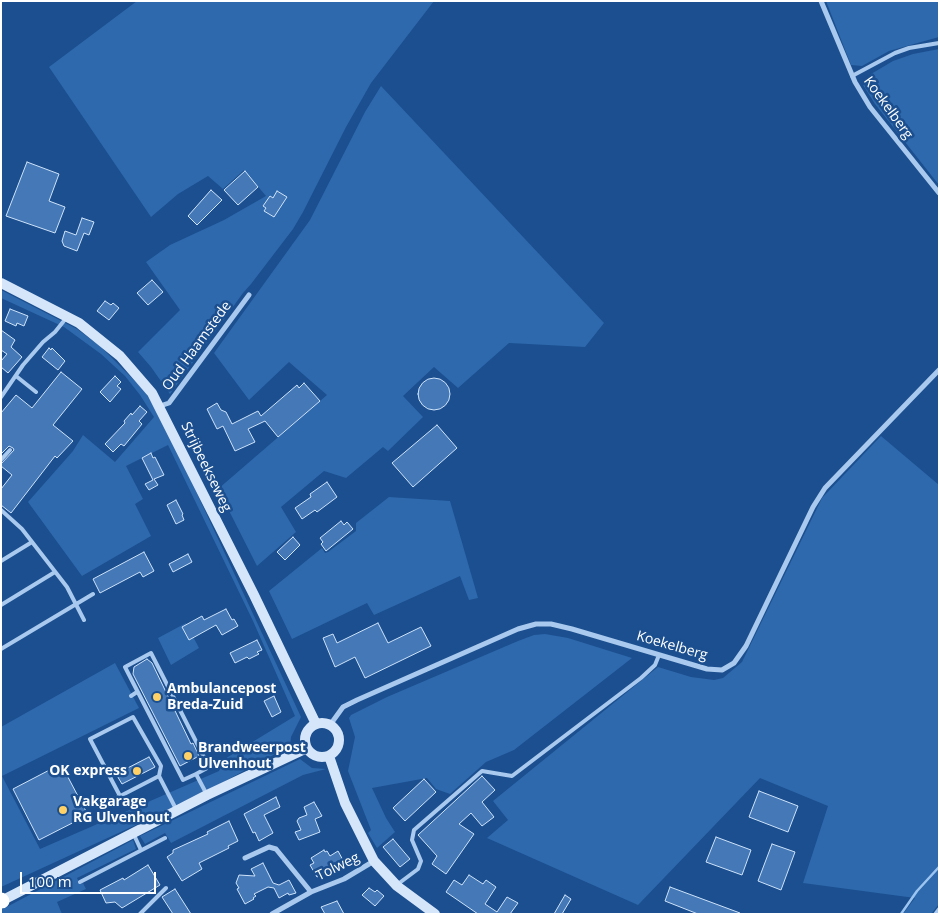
<!DOCTYPE html>
<html>
<head>
<meta charset="utf-8">
<style>
  body { margin:0 }
  #map { position:relative; width:940px; height:915px; overflow:hidden; background:#1b4f8f; font-family:"Open Sans",sans-serif }
  canvas { display:block }
  .frame { position:absolute; inset:0; border:2px solid #fff; pointer-events:none }
  .scale { position:absolute; left:20px; top:872px; width:136px; height:22px; box-sizing:border-box; border:2px solid #fff; border-top:0; padding-left:6px; font-size:15px; line-height:18px; white-space:nowrap; color:#fff; -webkit-text-stroke:4px #1b4f8f; paint-order:stroke }
</style>
</head>
<body>
<div id="map">
<canvas width="940" height="915"></canvas>
<div class="frame"></div>
<div class="scale">100 m</div>
</div>
<script>
const ctx = document.querySelector('canvas').getContext('2d');
ctx.lineJoin = 'round';
function fill(path, color) { ctx.fillStyle = color; ctx.fill(path, 'evenodd'); }
const poly = rows => new Path2D(rows.map(r => 'M' + r).join(''));
function stroke(path, color, width, dash) { ctx.strokeStyle = color; ctx.lineWidth = width; ctx.lineCap = dash ? 'butt' : 'round'; ctx.setLineDash(dash || []); ctx.stroke(path); }
function label(font, color, halo, rows, align = 'center') {
  ctx.font = font + ' "Open Sans",sans-serif'; ctx.lineWidth = 5; ctx.setLineDash([]); ctx.textBaseline = 'middle'; ctx.strokeStyle = halo; ctx.fillStyle = color; for (const [text, x, y, turn = 0] of rows) {
    ctx.save(); ctx.translate(x, y); ctx.rotate((+turn || 0) * Math.PI / 180); ctx.textAlign = isNaN(turn) ? turn : align; if (halo) ctx.strokeText(text, 0, 0); ctx.fillText(text, 0, 0); ctx.restore();
  }
}
fill(poly([
  [137,1,434,1,371,83,346,127,303,212,293,229,251,284,243,293,170,394,151,367,138,352,180,310,146,262,170,245,224,220,266,196,244,170,223,189,208,176,178,194,151,217,49,67],
  [826,1,939,1,939,37,889,51,862,66,851,65],
  [939,49,939,185,875,104,863,85,871,74,893,61,913,54],
  [381,86,604,323,585,347,509,343,458,388,434,367,403,396,423,417,388,451,383,447,346,478,324,471,281,507,296,532,257,566,218,489,327,395,289,362,249,400,214,353,310,220,365,112],
  [1,290,77,329,100,346,144,390,166,427,301,717,291,737,290,746,212,788,138,824,1,887,1,727,115,663,139,708,2,776,40,849,219,771,223,760,295,716,253,621,168,445,126,466,143,499,135,504,151,536,82,576,28,502,73,451,83,435,115,462,154,417,140,395,125,376,101,354,64,327,1,298],
  [881,436,939,485,939,904,931,914,903,914,915,898,803,883,828,806,760,778,638,905,487,838,508,820,493,801,658,667,691,677,714,680,723,678,742,662,822,498],
  [389,497,450,501,478,598,469,600,460,576,374,615,367,603,292,639,269,591,322,548,325,553,328,552,356,531,356,523],
  [186,623,199,648,171,665,158,638],
  [545,634,568,638,632,658,514,750,486,762,450,794,436,789,427,778,372,788,386,818,395,832,377,848,368,833,371,830,348,771,355,737,349,718,351,715,387,697,518,641,534,635],
  [300,759,312,768,326,769,303,775,171,843,165,833,145,844,140,836],
  [133,840,136,849,77,878,80,884,83,883,86,889,57,902,62,914,1,914,1,910]
]), '#2e69ad');
stroke(poly([
  [901,914,917,891,939,867]
]), '#9cc4f0', 2.5);
const building = poly([
  [27,162,59,174,49,201,65,207,55,233,6,216,27,162],
  [245,171,258,187,238,205,224,190,245,171],
  [211,190,222,200,197,225,188,216,211,190],
  [277,191,287,197,274,217,264,211,266,208,263,206,270,196,273,198,277,191],
  [82,218,94,222,89,235,84,233,77,251,64,246,62,241,65,231,76,235,82,218],
  [152,280,163,292,148,305,137,293,152,280],
  [105,301,111,305,113,303,119,308,109,320,97,311,105,301],
  [10,309,28,316,24,326,17,323,16,326,5,321,10,309],
  [1,330,15,340,11,347,22,357,8,373,1,367,1,361,7,354,1,350,1,330],
  [49,348,51,350,52,348,65,361,58,370,42,357,49,348],
  [61,372,82,389,53,425,73,441,57,458,55,456,11,513,1,505,1,489,12,475,1,466,1,464,14,450,13,448,9,446,1,454,1,413,16,395,32,408,61,372],
  [115,376,121,382,117,386,121,389,110,402,100,392,115,376],
  '418 394a16 16 0 1 1 32 0a16 16 0 1 1-32 0Z',
  [304,383,320,401,278,437,265,421,248,429,255,442,235,451,223,426,217,429,207,409,217,403,221,410,226,412,232,424,258,411,261,416,297,385,299,388,304,383],
  [140,406,147,412,139,421,142,424,124,446,121,444,113,452,105,444,125,423,124,421,131,413,132,415,140,406],
  [437,425,457,448,413,487,392,463,437,425],
  [151,453,153,458,155,457,164,475,154,479,158,485,149,490,145,484,153,480,142,458,151,453],
  [327,482,337,497,317,512,315,510,302,519,295,508,311,497,310,494,327,482],
  [176,500,183,514,182,515,184,520,176,524,167,505,176,500],
  [341,521,344,525,347,522,353,529,326,551,321,544,323,542,320,538,341,521],
  [293,537,300,545,285,560,277,552,293,537],
  [144,552,154,571,143,577,140,572,100,593,93,579,144,552],
  [188,554,192,562,173,572,169,564,188,554],
  [226,609,232,620,234,619,238,626,222,635,216,625,189,640,182,627,202,616,204,620,226,609],
  [378,623,388,643,421,627,431,646,365,678,355,657,335,667,323,638,333,634,337,643,378,623],
  [257,640,262,650,257,652,259,654,249,659,247,657,235,663,230,653,257,640],
  [147,659,152,663,191,744,193,743,199,756,180,766,133,674,134,667,147,659],
  [274,696,281,712,272,717,264,701,274,696],
  [149,757,155,767,122,784,116,774,149,757],
  [61,764,88,815,39,840,13,789,61,764],
  [482,776,495,790,482,802,494,817,482,826,471,813,459,824,474,834,446,874,432,864,437,856,418,835,482,776],
  [424,779,436,792,405,821,393,808,424,779],
  [759,791,798,806,788,832,749,817,759,791],
  [276,797,280,807,264,815,273,833,259,841,255,832,253,833,244,814,276,797],
  [314,802,322,816,315,819,320,832,299,840,295,832,301,830,297,821,299,818,307,815,304,807,314,802],
  [229,821,238,841,228,846,229,848,199,863,202,869,182,881,167,857,173,853,173,850,208,834,207,832,229,821],
  [716,837,751,850,742,875,706,862,716,837],
  [393,839,410,859,400,867,383,847,393,839],
  [772,844,795,852,781,890,758,881,772,844],
  [324,850,325,852,327,851,330,856,338,851,344,862,317,877,310,865,314,863,311,858,324,850],
  [263,863,273,883,279,885,289,880,296,893,289,895,288,893,279,898,274,888,268,887,254,894,256,896,253,898,254,899,245,904,237,889,239,888,236,883,239,875,255,876,251,869,263,863],
  [148,865,160,885,122,908,115,902,106,903,100,890,123,878,124,880,148,865],
  [469,875,483,884,486,880,496,887,485,904,497,912,507,897,518,903,510,914,478,914,446,892,454,880,462,885,469,875],
  [670,887,740,913,740,914,698,914,665,901,670,887],
  [369,888,375,892,377,890,384,896,375,906,362,895,369,888],
  [175,889,191,914,173,914,162,897,175,889],
  [565,895,571,899,562,914,554,914,565,895],
  [337,901,344,914,325,914,321,907,337,901]
]);
fill(building, '#4478b7');
stroke(building, '#cfe3fa', 1);
stroke(poly([
  [852,76,895,53,909,48,939,43],
  [16,376,36,392],
  [1,397,23,365,43,342,55,332,67,317],
  [1,460,10,450],
  [1,510,22,529,67,587,84,620],
  [1,561,32,542],
  [1,605,55,572],
  [1,649,93,594],
  [131,696,137,692],
  [196,774,183,780,125,667,151,653,209,767,196,774,206,793],
  [120,796,90,739,133,717,161,766,159,776],
  [99,807,159,776,176,809],
  [134,835,141,850],
  [80,882,165,838],
  [398,884,418,869,421,861,412,840,414,830,482,771,512,776,641,678,655,665,659,655],
  [140,914,166,888]
]), '#a9c9ee', 4);
stroke(poly([
  [821,1,855,82,870,107,939,193],
  [160,406,169,403,249,295],
  [330,725,343,707,357,700,518,629,536,624,551,624,572,629,707,669,722,670,734,663,746,646,813,507,825,488,939,370],
  [245,858,269,847,276,849,311,892],
  [272,914,311,892,344,879,374,861],
  [936,914,939,910]
]), '#a9c9ee', 5);
stroke(poly([
  [1,283,79,323,120,356,152,393,254,595,316,724],
  '305 740a17 17 0 1 1 34 0a17 17 0 1 1-34 0Z',
  [329,756,345,803,374,861,397,886,435,914],
  [1,901,207,795,307,748]
]), '#d6e6fa', 10);
stroke(poly([
  [1,900,2,901]
]), '#fff', 15);
for (const [x, y, r, color] of [
  [157,697,5,"#ffd166"],
  [188,756,5,"#ffd166"],
  [137,771,5,"#ffd166"],
  [63,810,5,"#ffd166"]
]) { const dot = new Path2D(); dot.arc(x, y, r, 0, 2 * Math.PI); ctx.fillStyle = color; ctx.fill(dot); stroke(dot, '#1b4f8f', 2); }
label('14px', '#fff', '#1b4f8f', [
  ["Koekelberg",888,108,54],
  ["Oud Haamstede",197,346,-54],
  ["Strijbeekseweg",206,467,64],
  ["Koekelberg",672,646,16],
  ["Tolweg",338,867,-26]
]);
label('bold 14px', '#fff', '#1b4f8f', [
  ["Ambulancepost",167,689],
  ["Breda-Zuid",167,705],
  ["Brandweerpost",198,748],
  ["Ulvenhout",198,764],
  ["OK express",127,771,"right"],
  ["Vakgarage",73,802],
  ["RG Ulvenhout",73,818]
], 'left');
</script>
</body>
</html>
